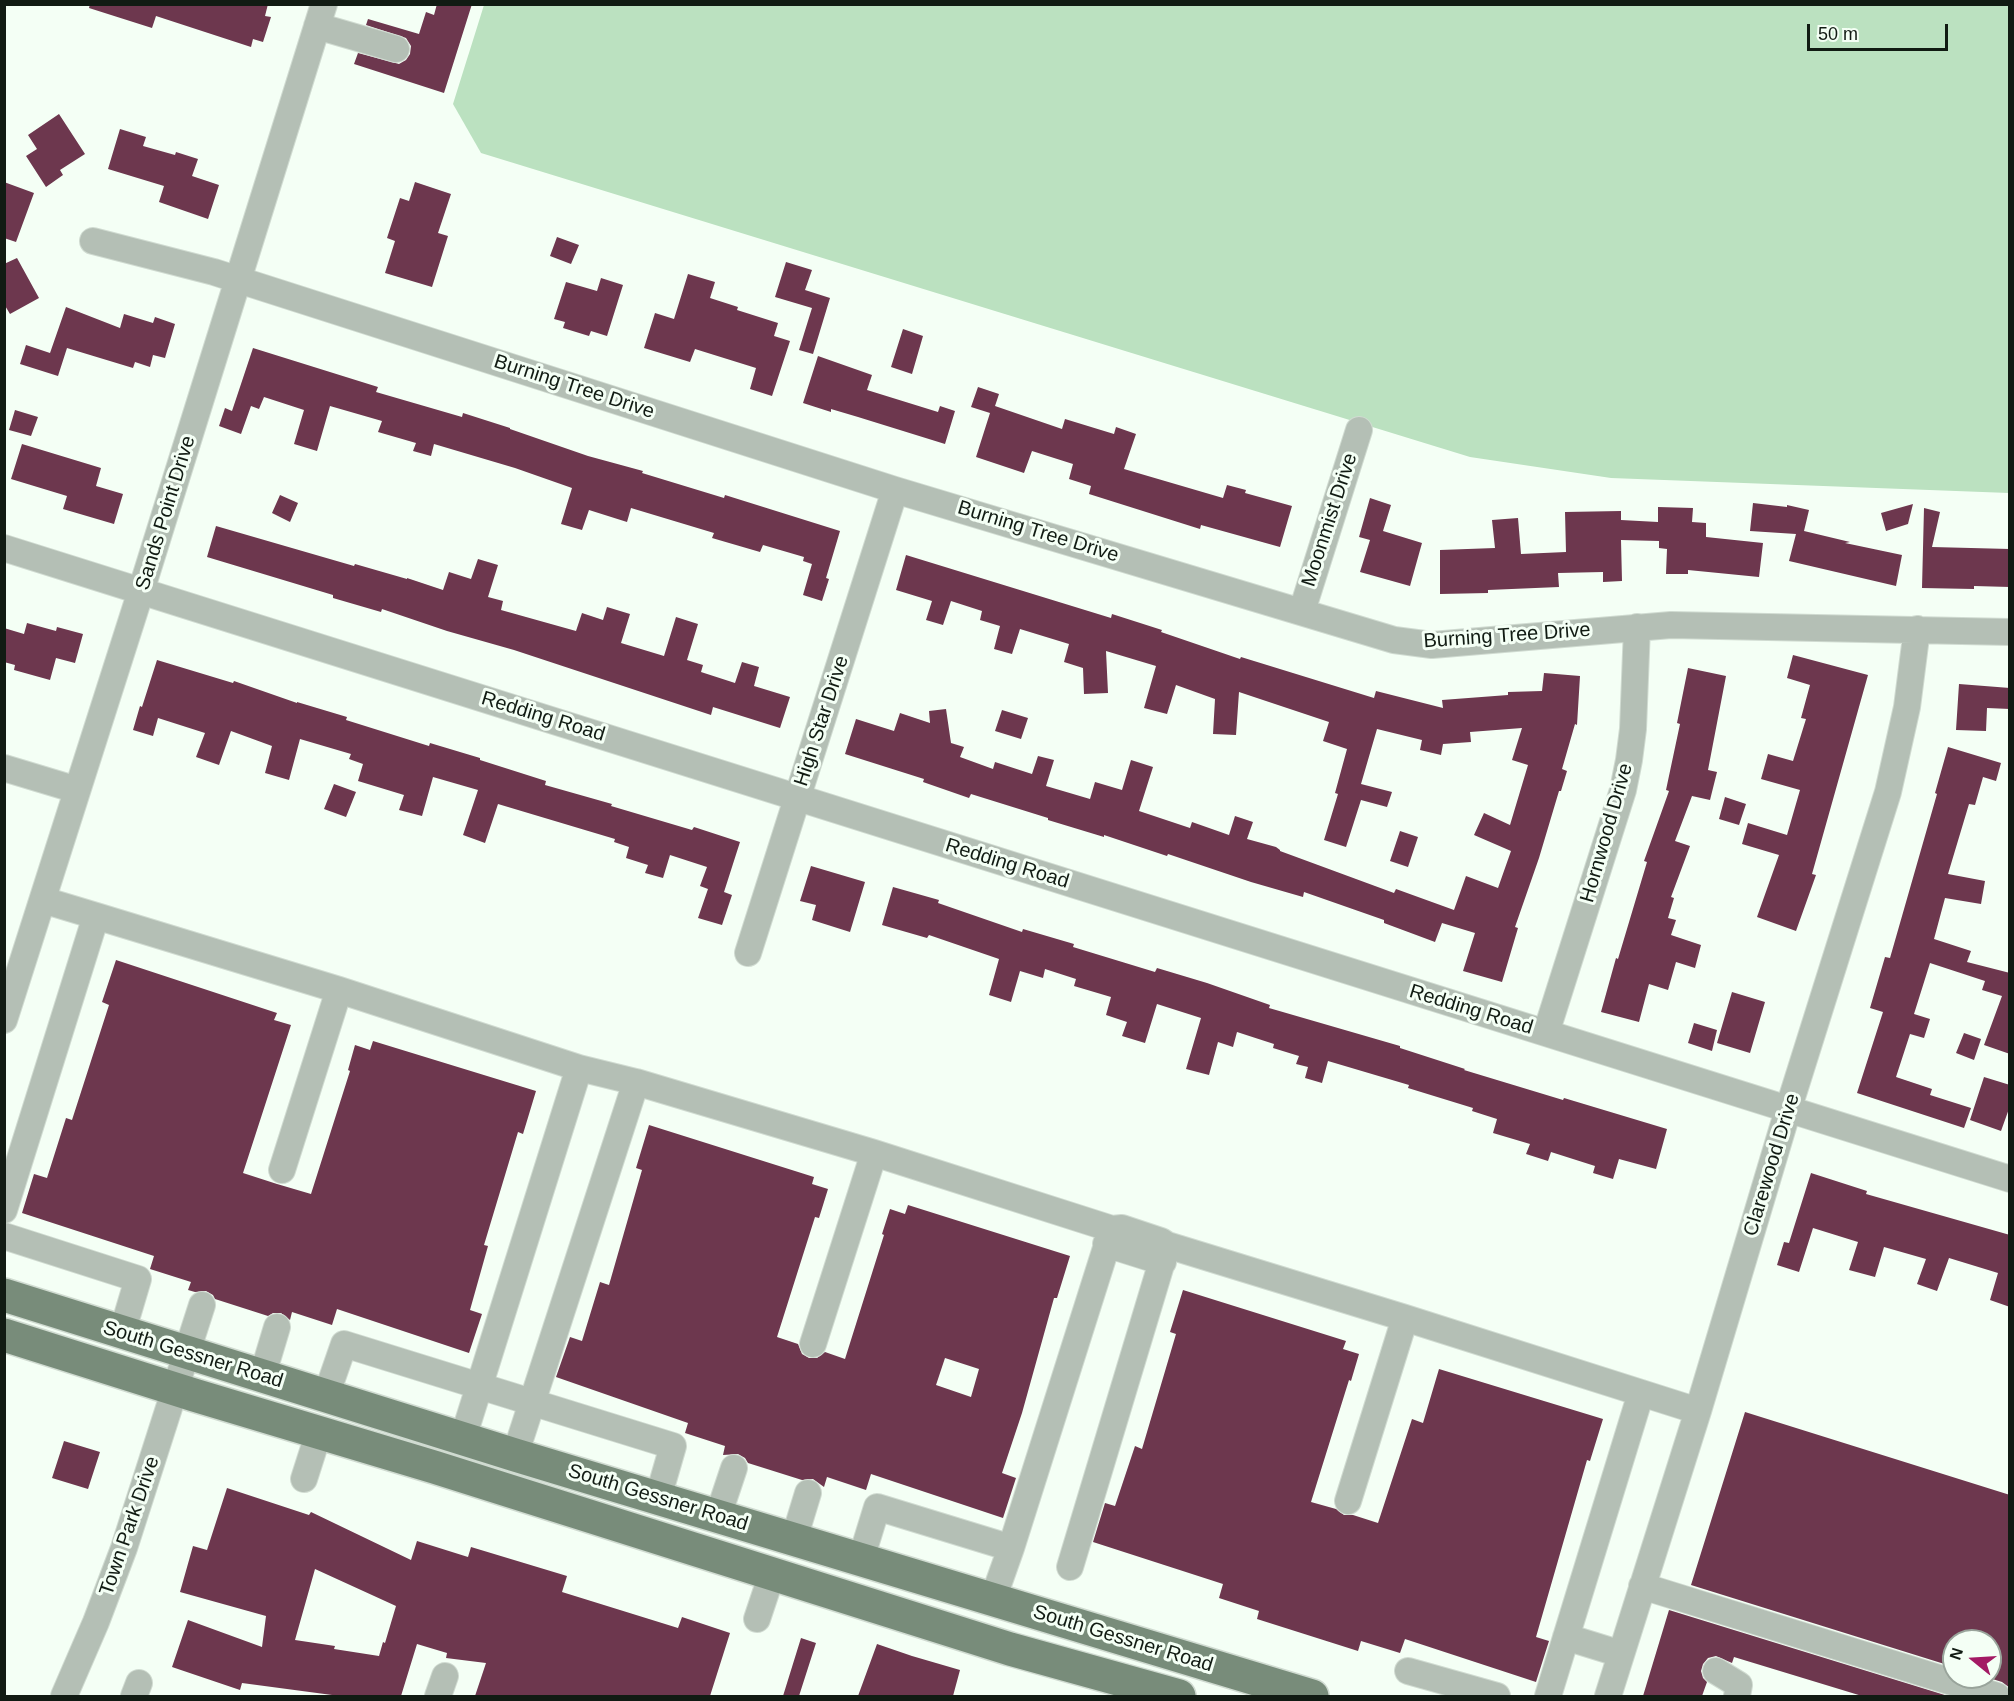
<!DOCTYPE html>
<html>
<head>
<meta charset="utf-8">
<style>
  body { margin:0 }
  #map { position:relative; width:2014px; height:1701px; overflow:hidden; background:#f4fff5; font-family:Helvetica,sans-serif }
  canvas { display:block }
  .frame { position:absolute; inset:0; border:6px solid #111b13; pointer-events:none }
  .north { position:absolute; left:1942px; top:1629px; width:60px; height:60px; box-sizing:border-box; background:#f4fff5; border:2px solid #99a49b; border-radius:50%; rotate:288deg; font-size:16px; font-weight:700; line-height:24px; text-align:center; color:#111b13 }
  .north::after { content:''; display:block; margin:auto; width:21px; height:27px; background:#a31a64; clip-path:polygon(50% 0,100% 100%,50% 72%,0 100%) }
  .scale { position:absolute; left:1807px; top:24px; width:141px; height:27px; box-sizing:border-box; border:3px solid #111b13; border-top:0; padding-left:8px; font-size:18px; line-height:21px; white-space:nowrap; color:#111b13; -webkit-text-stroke:4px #f4fff5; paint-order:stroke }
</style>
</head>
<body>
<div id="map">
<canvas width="2014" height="1701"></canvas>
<div class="frame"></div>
<div class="north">N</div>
<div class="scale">50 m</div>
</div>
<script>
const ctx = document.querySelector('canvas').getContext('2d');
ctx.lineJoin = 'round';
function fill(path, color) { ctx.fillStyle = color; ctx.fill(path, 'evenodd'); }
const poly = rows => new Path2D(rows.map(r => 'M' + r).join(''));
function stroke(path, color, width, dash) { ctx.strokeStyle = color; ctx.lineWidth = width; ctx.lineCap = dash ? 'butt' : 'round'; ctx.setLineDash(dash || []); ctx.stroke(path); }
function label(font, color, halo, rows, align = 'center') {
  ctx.font = font + ' Helvetica,sans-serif'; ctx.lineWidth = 6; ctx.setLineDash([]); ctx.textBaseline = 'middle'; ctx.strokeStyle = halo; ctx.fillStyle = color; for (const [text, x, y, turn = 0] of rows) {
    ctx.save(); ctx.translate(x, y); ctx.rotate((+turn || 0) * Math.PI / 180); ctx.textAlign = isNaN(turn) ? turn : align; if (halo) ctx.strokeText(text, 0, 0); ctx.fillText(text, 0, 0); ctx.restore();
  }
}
fill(poly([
  [484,5,2009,5,2009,493,1611,478,1470,457,481,153,453,104]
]), '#bbe1c0');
fill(poly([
  [90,4,268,4,265,16,271,17,263,42,253,39,251,47,156,16,152,28,89,8],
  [437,4,472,4,444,93,354,64,358,53,399,64,406,60,410,54,411,46,406,38,366,25,368,19,419,34,426,12,434,15],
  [59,114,85,154,60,170,63,175,46,187,26,156,37,149,28,135],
  [120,129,146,137,143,146,175,155,176,152,198,159,192,176,219,185,208,219,159,202,164,186,108,169],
  [4,182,34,193,16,242,4,238],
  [415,182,451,194,438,233,448,236,432,287,385,273,395,241,387,238,400,198,409,201],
  [557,237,579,245,571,264,550,256],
  [17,258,39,298,10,314,4,304,4,264],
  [786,262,812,270,805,290,830,298,813,354,799,350,812,308,775,297],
  [688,274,715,282,710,298,738,307,737,310,778,323,774,336,790,341,772,396,750,389,756,368,695,349,690,362,644,348,655,313,674,319],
  [601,278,623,285,607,336,591,331,589,336,563,328,565,322,554,319,566,282,597,291],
  [66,307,120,328,124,314,153,323,155,317,175,324,165,358,153,355,150,367,135,362,133,368,67,348,58,376,20,364,26,345,50,353],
  [903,329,923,336,912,374,891,367],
  [253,348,378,387,376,392,462,417,463,413,510,428,510,429,588,456,643,471,642,473,724,498,725,495,840,531,826,578,829,579,822,601,803,595,812,564,803,561,804,557,763,545,760,552,712,538,714,533,631,508,627,522,589,510,582,530,561,524,572,488,515,468,434,444,431,456,413,451,416,443,378,432,382,421,330,406,317,451,294,444,304,410,264,397,259,409,251,406,241,434,219,426,225,408,232,411],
  [818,356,872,375,867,390,938,412,940,406,955,411,945,444,858,417,831,409,831,412,803,403],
  [978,387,999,394,995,406,1062,429,1065,419,1114,434,1116,427,1136,434,1124,469,1223,498,1227,485,1246,490,1245,493,1292,506,1280,547,1201,525,1200,529,1089,494,1091,486,1069,479,1073,464,1032,451,1024,473,976,457,990,413,971,407],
  [15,410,38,417,31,436,9,430],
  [22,444,101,468,96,486,123,494,114,524,63,509,67,496,11,479],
  [280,495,298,503,290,522,272,513],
  [1370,498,1391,505,1383,531,1422,543,1410,586,1360,572,1370,540,1359,537],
  [1753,503,1787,507,1787,505,1809,510,1804,531,1850,542,1845,543,1902,555,1896,586,1789,561,1796,534,1750,531],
  [1913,504,1908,524,1886,531,1881,513],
  [1658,507,1693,508,1692,522,1706,523,1706,537,1763,543,1759,577,1688,570,1688,574,1666,574,1667,549,1659,548,1659,541,1621,540,1622,581,1603,582,1603,572,1558,573,1559,587,1488,590,1488,593,1440,594,1440,550,1495,548,1492,520,1518,518,1521,554,1566,552,1565,512,1621,511,1621,520,1658,522],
  [1924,508,1940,512,1932,547,2010,549,2010,587,1974,586,1974,589,1922,588],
  [216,526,354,566,355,564,407,579,407,578,443,590,449,572,471,579,478,559,498,565,488,597,503,601,501,610,576,631,582,613,603,620,607,607,630,614,621,643,664,656,676,617,698,624,687,660,703,665,701,672,735,683,742,662,759,667,754,686,790,697,780,728,713,707,711,715,514,650,447,631,382,609,381,612,333,598,333,595,207,557],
  [906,555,1111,618,1112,614,1162,630,1161,632,1240,659,1241,657,1374,698,1376,691,1443,708,1442,700,1508,695,1508,692,1542,691,1544,673,1580,676,1577,725,1575,724,1562,769,1567,771,1561,791,1559,791,1539,858,1515,927,1518,928,1502,982,1463,971,1475,933,1442,923,1435,942,1384,923,1384,920,1304,892,1303,897,1251,882,1168,854,1167,856,1104,835,1104,837,1048,820,1048,818,971,794,969,798,923,782,924,779,845,754,856,719,894,731,900,713,930,723,929,711,946,709,951,743,964,747,960,757,993,769,995,762,1032,774,1038,756,1054,760,1046,786,1090,799,1095,782,1122,790,1131,760,1153,767,1139,811,1190,828,1192,822,1229,835,1235,816,1253,822,1247,839,1276,847,1280,850,1280,851,1394,893,1396,889,1454,910,1466,876,1498,888,1511,851,1474,835,1484,813,1510,825,1528,765,1512,760,1522,728,1470,732,1471,742,1443,744,1441,755,1420,750,1422,740,1377,729,1361,784,1392,792,1387,807,1361,800,1346,847,1324,840,1338,794,1335,793,1347,749,1323,741,1329,722,1239,692,1236,735,1213,734,1215,699,1176,685,1167,714,1144,708,1156,666,1106,651,1108,693,1084,694,1083,668,1064,662,1069,644,1020,629,1012,654,994,649,1000,626,980,620,982,611,951,601,943,625,926,620,932,601,896,590],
  [27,623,56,631,57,627,83,634,75,663,56,658,50,680,14,670,15,665,4,662,4,628,24,634],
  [1793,655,1868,675,1812,874,1816,875,1796,931,1757,917,1779,855,1742,844,1748,823,1787,835,1800,790,1761,779,1768,754,1793,761,1806,719,1801,718,1810,685,1787,678],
  [157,660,233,683,234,681,297,703,297,702,347,717,346,720,429,746,430,743,480,758,480,760,546,781,545,785,612,804,611,806,692,830,694,827,740,842,724,892,732,895,722,925,698,918,708,889,700,886,707,867,670,855,663,878,645,873,648,865,626,858,629,847,614,842,615,839,498,804,485,843,463,835,478,790,433,777,422,816,399,810,404,795,358,781,363,764,349,759,351,754,300,739,289,780,265,773,272,746,231,731,219,765,196,757,205,733,158,718,153,736,133,730,140,706,142,707],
  [1688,668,1726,676,1708,770,1717,772,1710,800,1692,796,1675,841,1690,846,1671,897,1674,898,1668,918,1676,920,1671,935,1701,945,1695,968,1676,962,1668,990,1649,984,1639,1022,1601,1012,1616,958,1618,959,1647,862,1644,861,1669,791,1666,790,1680,724,1677,723],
  [1959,684,2010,688,2010,709,1987,708,1986,731,1956,730],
  [1002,710,1028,718,1021,739,995,731],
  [1948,747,2001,763,1996,781,1983,777,1975,805,1969,804,1948,874,1985,881,1981,904,1945,898,1934,939,1971,951,1967,962,2010,973,2010,1054,1984,1045,2002,996,1982,990,1985,981,1930,963,1914,1014,1930,1019,1924,1038,1910,1034,1896,1077,1932,1089,1930,1095,1971,1108,1964,1128,1857,1093,1883,1012,1870,1008,1885,957,1890,958,1937,794,1935,793],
  [334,784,356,792,346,817,324,809],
  [1725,797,1746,804,1739,825,1719,819],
  [1400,831,1418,837,1408,867,1390,861],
  [811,866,865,882,850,932,812,920,816,905,800,901],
  [893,887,939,900,938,903,1022,932,1023,929,1074,944,1073,947,1155,972,1157,968,1207,983,1270,1005,1269,1008,1400,1046,1400,1048,1465,1069,1464,1070,1563,1100,1564,1098,1667,1129,1656,1169,1619,1159,1613,1179,1593,1173,1595,1166,1551,1152,1548,1161,1526,1154,1530,1144,1493,1133,1497,1119,1472,1111,1473,1108,1408,1088,1409,1085,1328,1061,1322,1083,1305,1078,1308,1067,1296,1064,1299,1056,1273,1048,1274,1044,1237,1032,1233,1047,1218,1042,1209,1075,1186,1069,1201,1018,1157,1004,1145,1043,1122,1036,1127,1022,1106,1015,1111,997,1074,986,1076,979,1045,969,1043,978,1020,971,1011,1002,989,995,999,959,929,935,927,938,882,925],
  [116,960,277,1013,274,1020,291,1025,243,1173,277,1184,311,1194,350,1071,348,1070,355,1045,370,1050,373,1041,536,1091,523,1134,518,1132,484,1245,488,1246,470,1310,482,1314,469,1353,337,1309,332,1325,292,1312,290,1320,281,1313,273,1313,268,1316,215,1299,213,1295,206,1291,195,1292,188,1290,191,1282,150,1269,154,1256,22,1213,34,1174,47,1178,66,1118,72,1120,109,1005,102,1002],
  [1732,992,1765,1002,1750,1053,1717,1043],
  [1694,1023,1717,1030,1712,1051,1688,1043],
  [1964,1033,1981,1039,1974,1060,1956,1053],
  [1984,1077,2010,1085,2010,1106,2001,1131,1970,1120],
  [649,1125,814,1177,812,1184,828,1189,819,1218,815,1217,777,1337,798,1344,802,1354,809,1358,817,1358,825,1352,845,1359,884,1235,882,1234,890,1209,905,1214,908,1205,1070,1256,1057,1298,1054,1298,1022,1413,1002,1473,1016,1478,1003,1518,871,1474,866,1490,827,1477,824,1487,813,1479,802,1480,748,1463,745,1458,738,1454,723,1455,725,1446,685,1433,688,1423,556,1377,570,1337,582,1341,600,1282,609,1285,642,1170,636,1168],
  [945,1358,979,1369,971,1397,936,1385],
  [1811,1173,1867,1191,1866,1194,2010,1235,2010,1307,1990,1300,1998,1273,1949,1258,1937,1291,1917,1284,1926,1259,1884,1247,1875,1277,1849,1270,1858,1242,1813,1228,1799,1272,1777,1265,1784,1242,1789,1243],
  [1183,1290,1346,1341,1343,1349,1359,1354,1351,1381,1349,1380,1311,1502,1336,1509,1344,1515,1353,1515,1378,1523,1412,1419,1423,1423,1439,1369,1603,1419,1590,1461,1587,1460,1536,1637,1549,1641,1536,1682,1405,1639,1400,1653,1361,1641,1358,1651,1257,1619,1259,1611,1219,1598,1223,1584,1093,1542,1105,1503,1115,1506,1135,1446,1142,1449,1176,1334,1170,1332],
  [1745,1412,2010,1495,2010,1688,2002,1682,1986,1677,1990,1677,1990,1641,1954,1641,1954,1667,1691,1585],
  [64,1441,100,1452,88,1489,52,1478],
  [227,1488,309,1515,311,1512,411,1560,417,1541,468,1557,471,1547,567,1576,562,1592,678,1628,682,1617,730,1633,710,1696,475,1696,486,1663,446,1658,447,1653,417,1644,401,1696,332,1695,242,1683,240,1690,172,1667,188,1620,262,1647,266,1616,180,1592,193,1546,207,1550],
  [315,1569,396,1606,385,1643,383,1642,379,1656,334,1649,335,1646,295,1640],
  [1669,1610,1948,1696,1862,1696,1734,1657,1732,1663,1716,1656,1708,1658,1703,1664,1701,1671,1703,1678,1707,1682,1702,1696,1643,1696],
  [801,1638,816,1643,799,1696,783,1696],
  [877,1644,912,1656,960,1670,953,1696,858,1696]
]), '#6d374e');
const minor = poly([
  [317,26,396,49],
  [93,241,214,272,895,490,1394,640,1432,645,1671,625,2010,632],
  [4,548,2010,1179],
  [1302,611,1359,430],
  [4,768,77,790],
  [43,900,96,916],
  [748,953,895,490],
  [4,1020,141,591,324,4],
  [1546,1033,1623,790,1629,760,1633,729,1637,627],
  [579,1068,636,1082,874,1153,1112,1229,1011,1548],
  [282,1170,339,990],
  [4,1210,96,916,339,990,579,1068,463,1438],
  [1112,1229,1122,1228,1161,1241,1167,1245],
  [4,1236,138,1279,122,1333],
  [1106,1244,1163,1262],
  [813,1344,874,1153],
  [262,1377,277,1327],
  [326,1396,344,1344,673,1446,658,1498],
  [515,1455,636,1082],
  [304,1479,319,1432],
  [1348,1501,1405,1318],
  [718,1516,734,1468],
  [794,1539,808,1493],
  [861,1559,877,1507,1011,1548,993,1599],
  [1070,1567,1167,1245,1405,1318,1698,1411],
  [1642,1586,1997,1696],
  [757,1619,772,1574],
  [1566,1637,1621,1654],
  [1408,1671,1497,1696],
  [1716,1671,1739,1685,1737,1696],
  [64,1696,96,1622,124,1548,202,1305],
  [134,1696,139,1683],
  [438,1696,445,1676],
  [1548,1696,1641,1393],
  [1608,1696,1698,1411,1788,1110,1888,792,1907,707,1917,629]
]);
const major = poly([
  [4,1295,515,1455,1312,1696],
  [4,1335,194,1395,434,1467,1010,1649,1179,1696]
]);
stroke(minor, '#d0dbd1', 28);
stroke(major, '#d0dbd1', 36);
stroke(minor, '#b4bfb5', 26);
stroke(major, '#788c7a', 33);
label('20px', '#111b13', '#f4fff5', [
  ["Burning Tree Drive",574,387,18],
  ["Sands Point Drive",166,513,-73],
  ["Moonmist Drive",1330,520,-72],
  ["Burning Tree Drive",1038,532,17],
  ["Burning Tree Drive",1507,636,-4],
  ["Redding Road",543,717,17],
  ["High Star Drive",822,721,-72],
  ["Hornwood Drive",1607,833,-74],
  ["Redding Road",1007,864,17],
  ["Redding Road",1471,1010,17],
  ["Clarewood Drive",1772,1165,-73],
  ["South Gessner Road",193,1355,17],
  ["South Gessner Road",658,1498,17],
  ["Town Park Drive",130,1526,-71],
  ["South Gessner Road",1123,1639,17]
]);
</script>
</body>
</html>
